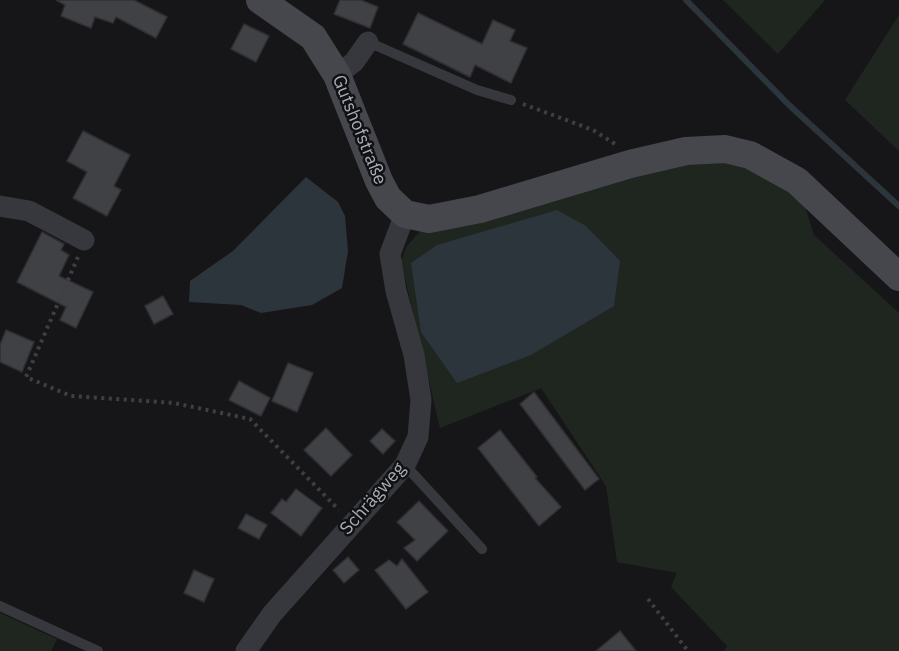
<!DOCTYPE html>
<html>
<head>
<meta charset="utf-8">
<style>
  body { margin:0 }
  canvas { display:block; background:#161618 }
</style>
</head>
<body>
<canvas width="899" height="651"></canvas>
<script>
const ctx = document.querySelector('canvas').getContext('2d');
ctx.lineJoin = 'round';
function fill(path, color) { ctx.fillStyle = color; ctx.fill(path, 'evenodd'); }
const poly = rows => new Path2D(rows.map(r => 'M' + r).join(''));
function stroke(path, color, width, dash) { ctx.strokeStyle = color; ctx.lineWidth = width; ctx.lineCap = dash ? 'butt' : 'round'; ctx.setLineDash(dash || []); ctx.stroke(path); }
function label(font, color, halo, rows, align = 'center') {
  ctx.font = font + ' "IBM Plex Sans",sans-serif'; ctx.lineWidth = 5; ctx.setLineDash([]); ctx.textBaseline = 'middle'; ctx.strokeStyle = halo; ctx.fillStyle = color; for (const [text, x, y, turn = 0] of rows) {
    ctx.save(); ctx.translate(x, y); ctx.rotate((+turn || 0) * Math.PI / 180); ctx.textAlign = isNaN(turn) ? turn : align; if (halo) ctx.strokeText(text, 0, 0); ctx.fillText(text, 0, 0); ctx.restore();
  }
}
fill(poly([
  [723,0,825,0,778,54],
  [899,15,899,151,845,100],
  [710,158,751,166,804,203,814,235,899,313,899,651,724,651,727,646,671,587,677,573,617,562,606,486,541,388,440,428,401,261,407,246,421,230,633,175],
  [0,613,57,639,51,651,0,651]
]), '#1e261f');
fill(poly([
  [306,177,338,202,345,216,348,251,342,288,312,305,261,313,241,305,189,302,190,281,233,251],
  [557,210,586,226,620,261,614,306,531,355,457,383,421,332,411,263,437,245]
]), '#2c353c');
stroke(poly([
  [686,0,789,105,899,206]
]), '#2c353c', 6);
const building = poly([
  [56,0,134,0,167,17,156,38,116,17,113,23,95,17,91,28,61,16,65,5,56,0],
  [340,0,361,0,378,7,370,28,334,14,340,0],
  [418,13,482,44,493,20,515,30,510,41,527,48,511,83,475,65,470,77,403,44,418,13],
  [244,24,269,36,256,62,231,49,244,24],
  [83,131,130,155,114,186,121,190,107,216,73,198,87,172,67,161,83,131],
  [42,232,64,244,61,250,69,255,59,276,93,292,76,328,60,320,66,307,17,282,42,232],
  [163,296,173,314,154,324,145,306,163,296],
  [6,330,34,342,22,372,0,362,0,345,6,330],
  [288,363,313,373,297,412,272,401,288,363],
  [239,381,270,398,261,416,229,400,239,381],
  [534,392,599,479,585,490,520,404,534,392],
  [326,428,352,455,331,476,304,450,326,428],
  [382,429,395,441,383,454,370,441,382,429],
  [500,430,537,477,535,478,561,507,539,526,478,448,500,430],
  [296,489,322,508,301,536,271,513,282,499,286,502,296,489],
  [419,501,448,531,417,561,404,548,415,540,397,522,419,501],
  [246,514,267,525,259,539,238,528,246,514],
  [348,557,359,570,344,583,333,570,348,557],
  [402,559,428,592,406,609,375,570,389,560,397,566,402,559],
  [194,570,214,579,204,602,184,593,194,570],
  [620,631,636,651,596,651,620,631]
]);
fill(building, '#404145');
stroke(building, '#303034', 1.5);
stroke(poly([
  [523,104,593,130,615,144],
  [78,257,26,377,71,396,174,403,250,419,339,510],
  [648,599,688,651]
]), '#3d3f44', 4, [3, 4.5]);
stroke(poly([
  [368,42,477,90,511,100],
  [405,465,482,549],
  [0,606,98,651]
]), '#37383d', 10);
stroke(poly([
  [337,75,354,62,368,42],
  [0,206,29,211,84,240],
  [246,651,272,614,405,465,418,437,421,400,414,355,396,291,390,254,405,214]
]), '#37383d', 21);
stroke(poly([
  [260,0,313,37,337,75,379,181,388,198,405,214,429,219,480,209,630,164,686,151,725,149,750,155,797,181,899,277]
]), '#45474d', 28);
label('18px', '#a8adb8', '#111113', [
  ["Gutshofstraße",359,130,68],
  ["Schrägweg",373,499,-49]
]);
</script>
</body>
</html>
